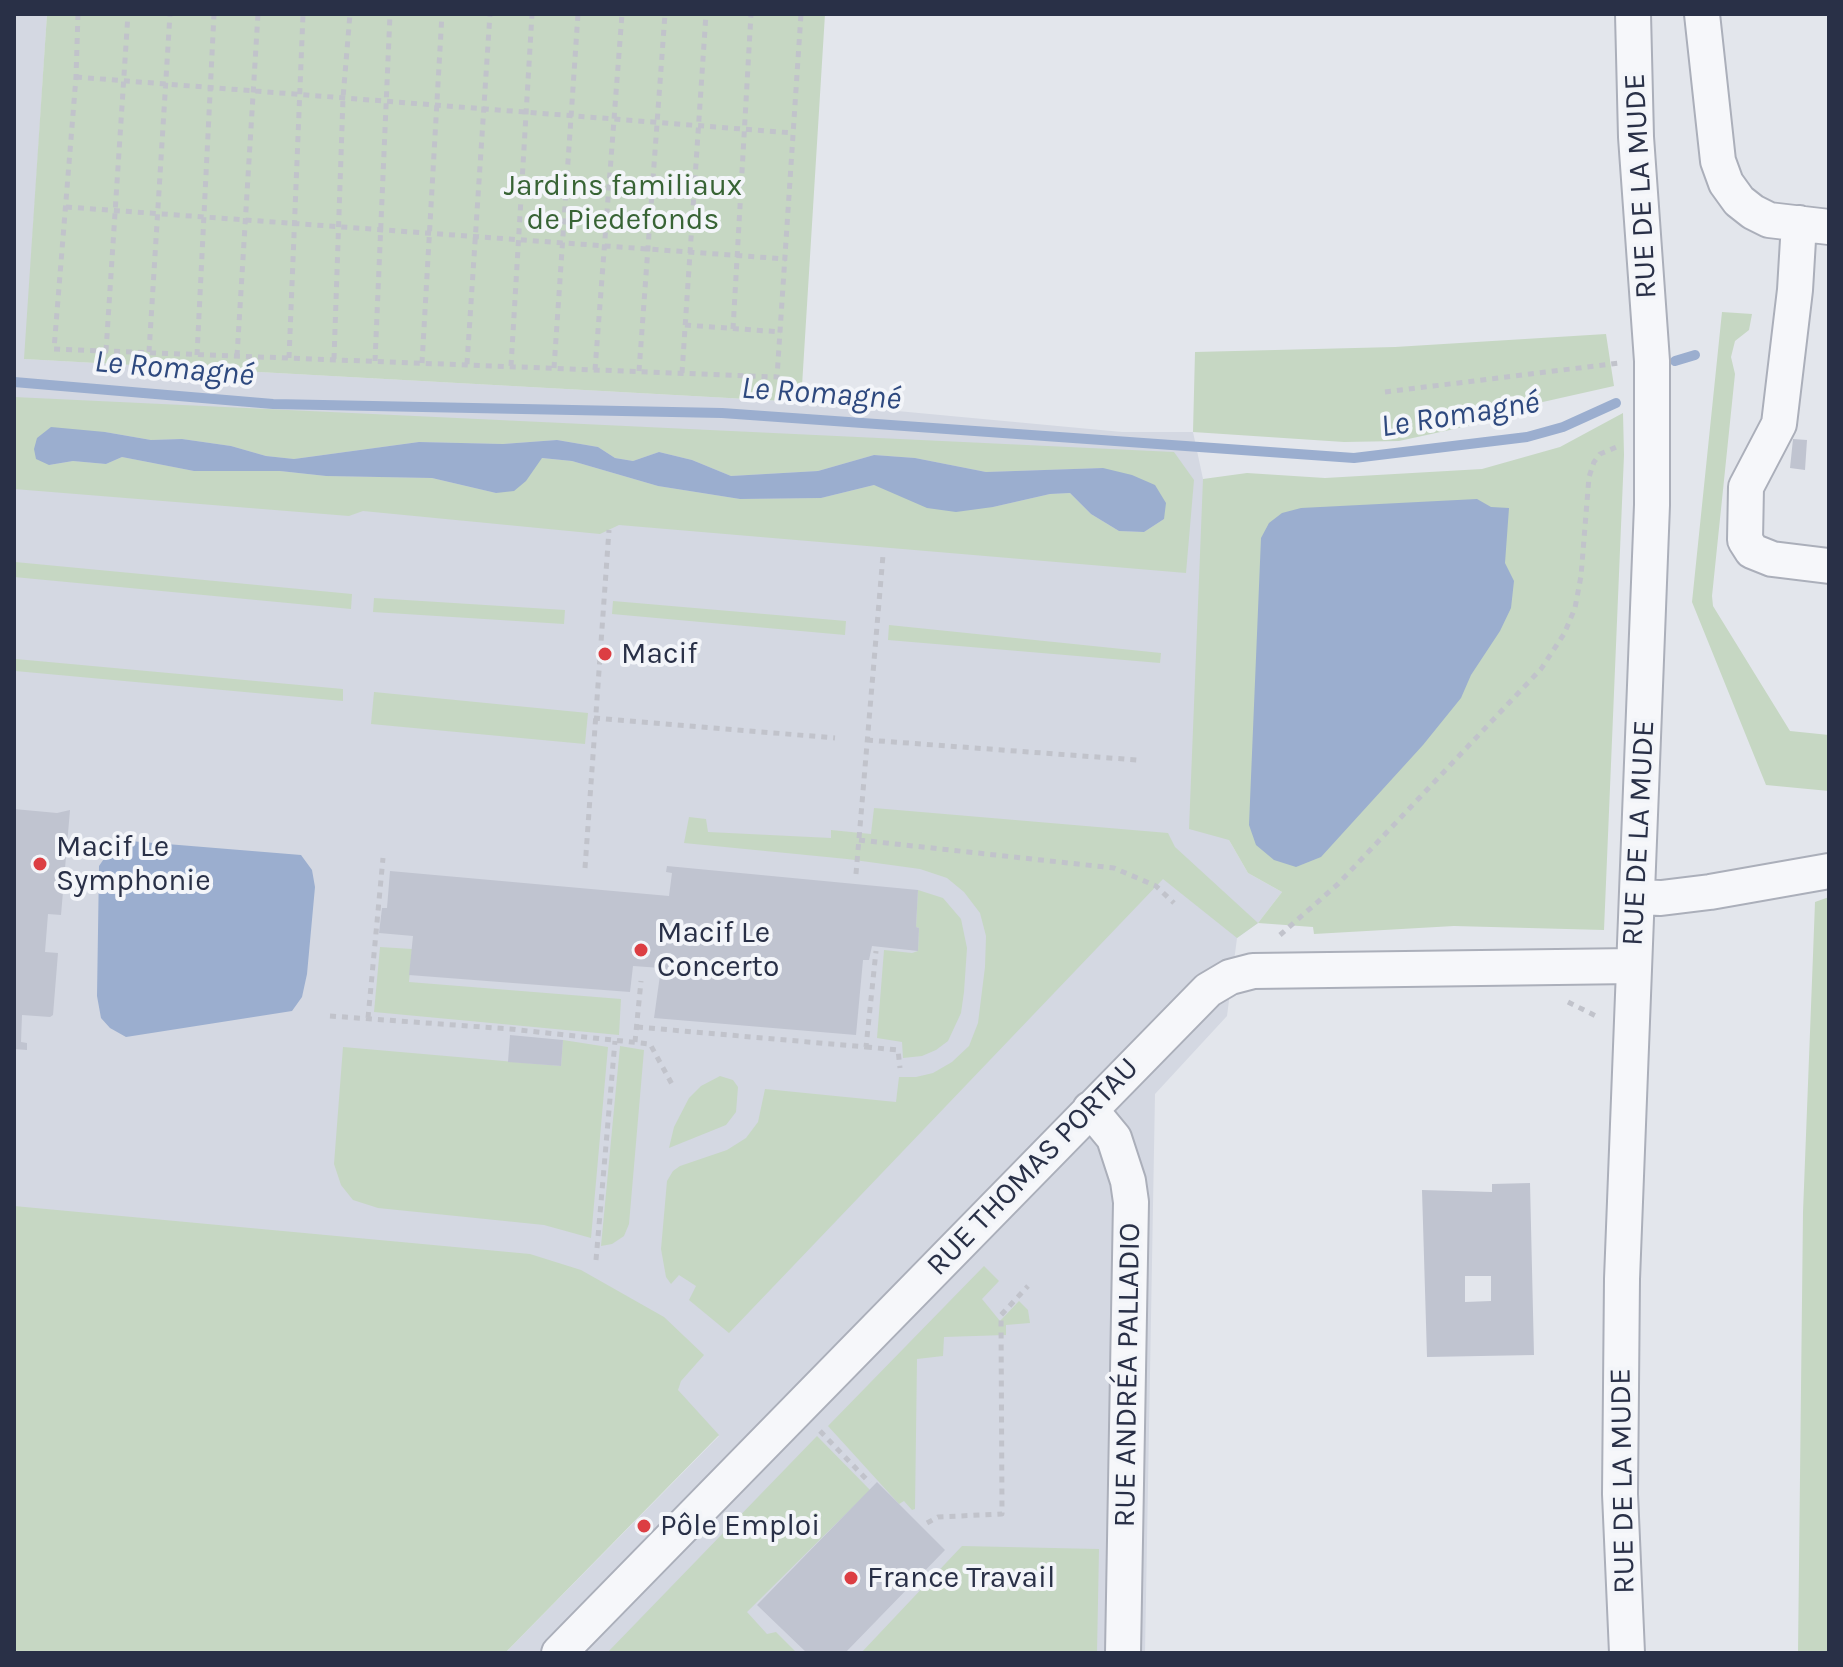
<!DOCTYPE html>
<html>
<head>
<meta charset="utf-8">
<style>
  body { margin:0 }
  #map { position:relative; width:1843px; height:1667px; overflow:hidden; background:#e3e6ec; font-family:Karla,sans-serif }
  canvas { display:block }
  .frame { position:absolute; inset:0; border:16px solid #293047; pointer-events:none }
</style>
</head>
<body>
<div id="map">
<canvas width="1843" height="1667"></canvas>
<div class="frame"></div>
</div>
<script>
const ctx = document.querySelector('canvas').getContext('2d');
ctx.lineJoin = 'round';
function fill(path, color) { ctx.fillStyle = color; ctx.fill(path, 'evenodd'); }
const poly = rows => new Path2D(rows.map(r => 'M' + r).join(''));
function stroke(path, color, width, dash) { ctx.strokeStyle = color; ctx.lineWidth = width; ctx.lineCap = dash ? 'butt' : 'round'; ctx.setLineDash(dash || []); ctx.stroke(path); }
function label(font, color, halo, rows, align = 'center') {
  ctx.font = font + ' Karla,sans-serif'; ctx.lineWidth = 8; ctx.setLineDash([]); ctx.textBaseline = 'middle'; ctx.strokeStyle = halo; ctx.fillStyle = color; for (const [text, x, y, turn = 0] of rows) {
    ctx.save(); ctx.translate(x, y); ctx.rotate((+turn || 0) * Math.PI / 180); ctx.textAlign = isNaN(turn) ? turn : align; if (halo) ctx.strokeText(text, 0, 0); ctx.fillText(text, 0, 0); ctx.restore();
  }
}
fill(poly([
  [14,14,47,14,25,359,801,402,1122,432,1193,432,1203,479,1229,840,1248,873,1282,892,1258,923,1237,938,1227,1016,1155,1094,1145,1653,505,1653,719,1436,14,1386]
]), '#d4d8e2');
fill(poly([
  [47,14,825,14,801,402,24,359],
  [1722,312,1752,314,1749,330,1735,341,1731,357,1735,374,1712,596,1713,606,1790,731,1829,735,1829,791,1766,785,1692,602],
  [1606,334,1614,386,1507,410,1468,426,1399,441,1344,442,1193,432,1195,352,1395,347],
  [14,397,1174,452,1194,480,1186,573,619,525,600,534,363,511,349,516,14,489],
  [105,432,151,440,182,439,231,446,266,456,294,459,419,442,503,444,557,440,598,447,615,458,633,461,659,452,692,460,731,476,818,471,874,455,915,458,986,472,1103,468,1164,519,1144,532,1119,531,1091,514,1070,493,1050,494,993,507,874,485,821,498,740,499,658,486,572,461,541,458,525,481,496,493,432,478,326,476,280,471,194,471,122,457,106,464,73,461,49,465],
  [1623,413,1624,455,1604,930,1454,926,1314,934,1313,927,1258,923,1237,938,1163,879,729,1333,689,1300,696,1286,679,1275,671,1284,666,1277,661,1249,667,1181,673,1171,680,1166,727,1150,746,1138,758,1122,765,1089,896,1102,899,1077,916,1077,933,1073,952,1062,969,1046,978,1023,985,967,986,936,980,913,964,892,947,878,920,869,847,859,684,843,689,817,706,819,708,832,831,838,831,830,871,834,874,808,1168,833,1175,847,1258,923,1282,892,1248,873,1229,840,1189,829,1203,479,1247,473,1325,478,1482,469,1560,447],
  [15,562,352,594,351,609,14,577],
  [374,598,565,610,564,624,373,612],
  [613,601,846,621,845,635,612,614],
  [889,625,1161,653,1160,663,888,640],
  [16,659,343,689,343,701,15,671],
  [374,692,588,713,585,744,371,724],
  [918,890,943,898,961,919,967,948,964,992,961,1013,948,1041,936,1050,922,1056,903,1058,902,1042,877,1038,884,950,912,953,918,951,919,928,916,927],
  [1829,897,1829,1653,1798,1653,1803,1212,1813,955,1815,902],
  [380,947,412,949,409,982,621,999,619,1035,374,1012],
  [563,1040,608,1047,591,1238,544,1225,378,1208,353,1200,341,1185,334,1164,343,1047,561,1066],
  [620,1046,644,1050,629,1224,624,1236,612,1244,601,1246],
  [720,1076,733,1080,738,1087,736,1112,726,1125,669,1148,674,1127,689,1098,701,1086],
  [14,1206,530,1254,581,1270,664,1317,704,1355,681,1381,678,1390,719,1435,505,1653,14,1653],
  [984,1266,999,1281,982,1299,1000,1321,1019,1301,1028,1310,1030,1323,1006,1325,1006,1335,944,1337,943,1356,917,1359,915,1509,912,1510,904,1501,899,1504,828,1426],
  [817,1436,870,1490,747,1612,767,1634,776,1632,797,1653,607,1653],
  [962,1546,1099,1549,1097,1653,861,1653]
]), '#c6d7c3');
fill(poly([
  [51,427,105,432,151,440,182,439,231,446,266,456,294,459,419,442,503,444,557,440,598,447,615,458,633,461,659,452,692,460,731,476,818,471,874,455,915,458,986,472,1103,468,1132,475,1155,485,1166,503,1164,519,1144,532,1119,531,1091,514,1070,493,1050,494,993,507,956,512,927,508,874,485,821,498,740,499,658,486,572,461,542,458,526,481,514,491,496,493,432,478,326,476,280,471,194,471,122,457,106,464,73,461,49,465,36,459,34,449,37,438],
  [1477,499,1491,507,1509,508,1505,563,1514,581,1511,608,1500,631,1471,675,1461,698,1423,745,1321,857,1296,867,1274,860,1256,845,1249,825,1261,538,1269,523,1282,513,1301,508],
  [130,841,301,855,312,870,315,887,307,974,302,997,292,1011,126,1037,110,1028,101,1018,97,996,99,866,110,850]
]), '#9baecf');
stroke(poly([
  [1675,361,1695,355],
  [14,382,273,404,722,413,1354,458,1527,437,1563,427,1616,403]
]), '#9baecf', 10);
fill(poly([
  [1793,439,1807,440,1805,470,1790,468],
  [14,809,57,813,70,810,61,915,48,914,45,952,58,953,53,1015,50,1017,22,1015,21,1042,27,1043,27,1050,14,1049],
  [667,866,918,890,916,927,919,928,918,951,872,946,869,960,863,960,856,1035,654,1018,661,968,633,966,630,992,409,975,413,936,379,933,382,908,387,908,390,871,669,896,672,873,666,872],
  [510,1035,563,1040,561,1066,508,1062],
  [1530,1183,1534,1355,1427,1357,1422,1190,1492,1192,1492,1184],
  [1465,1276,1491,1276,1491,1301,1465,1302],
  [877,1482,945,1550,845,1653,807,1653,757,1605]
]), '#c0c4d0');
const minor = poly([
  [1702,14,1718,161,1726,183,1739,201,1753,212,1769,220,1829,227],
  [1799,223,1795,290,1779,424,1746,487,1745,540,1752,551,1772,559,1829,566],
  [1638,897,1661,898,1710,892,1829,871],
  [1090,1109,1114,1138,1128,1181,1131,1202,1123,1653],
  [559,1653,1208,990,1230,977,1253,971,1633,966],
  [1627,1653,1620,1494,1622,1279,1652,505,1652,361,1636,137,1633,14]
]);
stroke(minor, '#abafba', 38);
stroke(poly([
  [78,14,76,77,54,349,777,377,801,14],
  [76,77,793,133],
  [66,207,786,259],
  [685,325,781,332],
  [733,329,751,14],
  [106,351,128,14],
  [149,352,170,14],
  [197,355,214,14],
  [237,356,258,14],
  [289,358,303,14],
  [334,359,343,98,350,14],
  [375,361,390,14],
  [422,363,442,14],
  [467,364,490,14],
  [511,366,532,14],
  [554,368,578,14],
  [595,370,622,14],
  [639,371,665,14],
  [682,373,706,14],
  [1385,392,1619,363],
  [594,718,835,738],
  [867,740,1137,760],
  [859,840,1114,868,1156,886,1174,903],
  [585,868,609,530],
  [856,874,883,555],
  [1280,935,1338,884,1541,669,1564,634,1575,608,1581,576,1589,477,1594,462,1600,454,1619,446],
  [1568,1002,1598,1017],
  [330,1016,510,1029,650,1044,673,1086],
  [368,1018,383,858],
  [637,1027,866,1047,876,951],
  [635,1042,641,981],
  [866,1047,898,1050,900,1068],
  [596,1260,615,1041],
  [820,1431,870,1483],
  [927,1523,938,1517,1002,1514,1001,1315,1028,1286]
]), '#c1c3cb', 5, [6, 6]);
stroke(minor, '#f6f7fa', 34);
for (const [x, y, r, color] of [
  [605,654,8,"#dc3e43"],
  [40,864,8,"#dc3e43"],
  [641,950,8,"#dc3e43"],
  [644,1526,8,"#dc3e43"],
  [851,1578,8,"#dc3e43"]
]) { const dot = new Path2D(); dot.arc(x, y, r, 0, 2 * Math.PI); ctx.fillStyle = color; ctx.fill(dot); stroke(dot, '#f3f5f9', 3); }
label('30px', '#386435', '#f3f5f9', [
  ["Jardins familiaux",623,186],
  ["de Piedefonds",623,220]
]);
label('30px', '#293047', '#f3f5f9', [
  ["RUE DE LA MUDE",1641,186,-93],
  ["RUE DE LA MUDE",1639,833,-87],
  ["RUE THOMAS PORTAU",1033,1167,-46],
  ["RUE ANDRÉA PALLADIO",1128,1375,-89],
  ["RUE DE LA MUDE",1623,1481,-91]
]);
label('30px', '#293047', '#f3f5f9', [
  ["Macif",621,654],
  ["Macif Le",56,847],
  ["Symphonie",56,881],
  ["Macif Le",657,933],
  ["Concerto",657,967],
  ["Pôle Emploi",660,1526],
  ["France Travail",867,1578]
], 'left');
label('italic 32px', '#2e497f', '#f3f5f9', [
  ["Le Romagné",174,369,5],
  ["Le Romagné",821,394,4],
  ["Le Romagné",1460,415,-9]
]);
</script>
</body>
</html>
